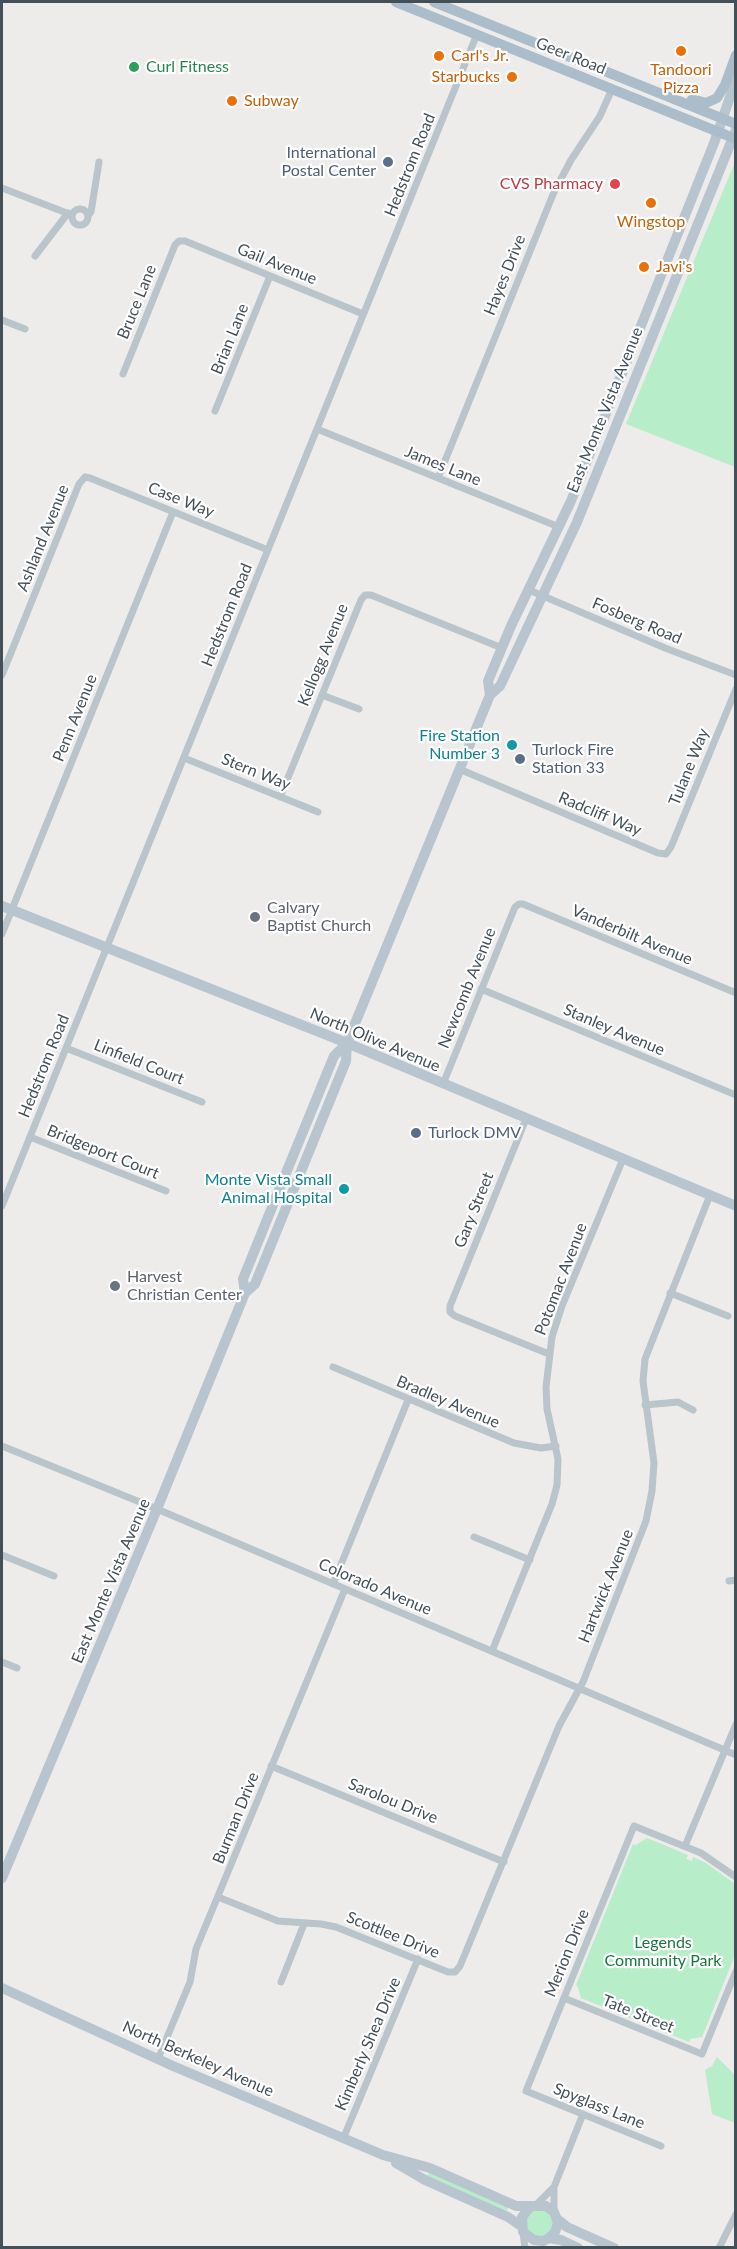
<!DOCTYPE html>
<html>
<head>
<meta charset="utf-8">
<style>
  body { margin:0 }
  #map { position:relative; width:737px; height:2249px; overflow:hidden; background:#eeebeb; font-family:Lato,sans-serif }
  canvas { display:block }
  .frame { position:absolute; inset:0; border:3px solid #445058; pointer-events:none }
</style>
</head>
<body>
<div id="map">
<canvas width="737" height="2249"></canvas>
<div class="frame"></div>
</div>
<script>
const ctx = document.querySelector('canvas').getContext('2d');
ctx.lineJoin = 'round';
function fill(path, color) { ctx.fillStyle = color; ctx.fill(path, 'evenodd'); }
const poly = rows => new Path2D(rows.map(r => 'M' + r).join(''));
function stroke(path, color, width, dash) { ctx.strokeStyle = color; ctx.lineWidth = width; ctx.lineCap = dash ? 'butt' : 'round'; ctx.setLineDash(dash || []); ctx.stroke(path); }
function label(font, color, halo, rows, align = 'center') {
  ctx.font = font + ' Lato,sans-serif'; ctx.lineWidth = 4.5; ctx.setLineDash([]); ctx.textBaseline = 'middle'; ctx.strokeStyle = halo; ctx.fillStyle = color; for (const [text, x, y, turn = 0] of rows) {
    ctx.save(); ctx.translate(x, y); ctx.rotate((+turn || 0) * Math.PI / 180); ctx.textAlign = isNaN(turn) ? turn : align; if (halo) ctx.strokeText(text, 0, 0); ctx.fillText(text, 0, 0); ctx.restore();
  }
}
fill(poly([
  [735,162,735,467,626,424],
  [647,1838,688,1855,686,1859,692,1861,693,1857,706,1863,735,1884,735,1955,702,2037,690,2039,689,2042,581,1998,578,1987,576,1985,633,1844,636,1845],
  [717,2057,735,2075,735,2123,712,2114,705,2070,712,2066],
  [429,2171,509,2206,507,2211,427,2176],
  [532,2209,547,2210,554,2223,551,2232,538,2237,527,2230,525,2217]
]), '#b8edc9');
stroke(poly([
  [2,188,72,215],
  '72 217a8 8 0 1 1 16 0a8 8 0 1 1-16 0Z',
  [88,216,91,212,99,162],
  [35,256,68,213],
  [2,320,25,329],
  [123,374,175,245,179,241,185,241,363,314],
  [215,411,270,276],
  [317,429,559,527],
  [438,478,554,192,571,160,600,116,612,89],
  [529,590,665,648,736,675],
  [2,675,79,484,85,477,90,478,268,550],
  [322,695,359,709],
  [184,758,318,812],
  [459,769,658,853,666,854,671,847,736,689],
  [280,797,361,600,365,595,371,595,502,648],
  [2,934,173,512],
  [481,989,736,1095],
  [66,1048,202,1102],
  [443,1084,515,907,519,904,523,904,736,993],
  [526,1119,450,1306,450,1312,455,1316,549,1354],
  [30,1137,166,1191],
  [2,1206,477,34],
  [670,1293,728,1316],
  [333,1367,514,1443,541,1448,556,1446],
  [645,1405,678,1402,693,1410],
  [2,1446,157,1509,736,1755],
  [474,1537,530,1560],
  [2,1555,54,1576],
  [729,1581,736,1580],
  [333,1584,408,1400],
  [492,1651,552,1504,557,1485,558,1459,547,1409,546,1387,552,1337,562,1306,623,1159],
  [2,1662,17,1668],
  [271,1766,504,1862],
  [685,1846,736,1724],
  [218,1897,278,1921,321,1924,336,1927,448,1972,455,1972,460,1966,559,1726,583,1682,646,1521,652,1491,654,1463,643,1381,645,1359,710,1195],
  [281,1982,304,1924],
  [564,1998,702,2054,736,1971],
  [158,2059,190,1982,196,1949,345,1589],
  [343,2139,418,1959],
  [661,2146,526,2091,634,1826,701,1853,736,1877],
  [536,2205,554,2187],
  [554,2212,554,2187,583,2114],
  [523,2232,525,2248],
  [719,2248,736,2214]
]), '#b9c4cb', 7);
stroke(poly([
  [490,695,488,681,511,626,571,501,714,143,736,80],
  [2,906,347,1043,736,1206],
  [245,1293,243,1279,277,1195,334,1056,347,1043],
  [2,1878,157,1509,245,1293,255,1284,346,1061,347,1043,490,695,500,686,577,522,736,130],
  [2,1988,173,2066,383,2155,430,2168,516,2206,546,2206,554,2212,558,2223,555,2232,549,2238,543,2241,534,2240,523,2232,522,2217,530,2207],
  [396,2163,425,2180,508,2217,521,2226],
  [557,2219,567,2227,614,2248],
  [549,2238,561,2240,578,2248]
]), '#b8c5cf', 10);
stroke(poly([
  [396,2,736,139],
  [434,2,736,124],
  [692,99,706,103,717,98,725,85,736,55]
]), '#abbcca', 10);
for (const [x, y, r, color] of [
  [681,51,6,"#e8710a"],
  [439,56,6,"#e8710a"],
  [134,67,6,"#2e9e5b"],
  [512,77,6,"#e8710a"],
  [232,101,6,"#e8710a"],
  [388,162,6,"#5c6f8a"],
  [615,184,6,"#e0444e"],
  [651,203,6,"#e8710a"],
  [644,267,6,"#e8710a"],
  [512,745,6,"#0f9aa8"],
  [520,759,6,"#5c6f8a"],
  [255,917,6,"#6b7280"],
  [416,1133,6,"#5c6f8a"],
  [344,1189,6,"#0f9aa8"],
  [115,1286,6,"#6b7280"]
]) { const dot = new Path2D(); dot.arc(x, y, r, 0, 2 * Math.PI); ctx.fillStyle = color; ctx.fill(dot); stroke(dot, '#fff', 2); }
label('16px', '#c56008', '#fff', [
  ["Carl's Jr.",451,56],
  ["Tandoori",681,70,"center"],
  ["Pizza",681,88,"center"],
  ["Starbucks",500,77,"right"],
  ["Subway",244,101],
  ["Wingstop",651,222,"center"],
  ["Javi's",656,267]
], 'left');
label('16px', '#445058', '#fff', [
  ["Geer Road",571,56,22],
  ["Hedstrom Road",410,165,-68],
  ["Gail Avenue",277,264,22],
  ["Hayes Drive",505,275,-68],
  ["Bruce Lane",137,302,-68],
  ["Brian Lane",230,339,-68],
  ["East Monte Vista Avenue",605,410,-68],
  ["James Lane",443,466,22],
  ["Case Way",181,500,22],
  ["Ashland Avenue",43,538,-68],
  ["Hedstrom Road",227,615,-68],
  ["Fosberg Road",637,621,23],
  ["Kellogg Avenue",323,655,-68],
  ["Penn Avenue",75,718,-68],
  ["Tulane Way",689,767,-68],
  ["Stern Way",256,772,22],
  ["Radcliff Way",600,814,23],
  ["Vanderbilt Avenue",632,935,23],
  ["Newcomb Avenue",467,988,-68],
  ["Stanley Avenue",614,1030,23],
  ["North Olive Avenue",375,1040,23],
  ["Linfield Court",139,1062,22],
  ["Hedstrom Road",44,1066,-68],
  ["Bridgeport Court",103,1152,22],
  ["Gary Street",474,1210,-68],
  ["Potomac Avenue",561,1279,-69],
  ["Bradley Avenue",448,1402,23],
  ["East Monte Vista Avenue",111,1581,-67],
  ["Hartwick Avenue",606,1586,-68],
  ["Colorado Avenue",375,1587,23],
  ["Sarolou Drive",393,1801,22],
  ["Burman Drive",236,1818,-68],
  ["Scottlee Drive",393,1935,22],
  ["Merion Drive",567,1953,-68],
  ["Tate Street",638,2014,22],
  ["Kimberly Shea Drive",368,2044,-67],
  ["North Berkeley Avenue",198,2059,24],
  ["Spyglass Lane",599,2106,22]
]);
label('16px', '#27864d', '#fff', [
  ["Curl Fitness",146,67]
], 'left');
label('16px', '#4e5e75', '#fff', [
  ["International",376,153,"right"],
  ["Postal Center",376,171,"right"],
  ["Turlock Fire",532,750],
  ["Station 33",532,768],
  ["Turlock DMV",428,1133]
], 'left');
label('16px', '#be3a42', '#fff', [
  ["CVS Pharmacy",603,184]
], 'right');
label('16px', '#0d838f', '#fff', [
  ["Fire Station",500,736],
  ["Number 3",500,754],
  ["Monte Vista Small",332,1180],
  ["Animal Hospital",332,1198]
], 'right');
label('16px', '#5b616d', '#fff', [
  ["Calvary",267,908],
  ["Baptist Church",267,926],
  ["Harvest",127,1277],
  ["Christian Center",127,1295]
], 'left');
label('16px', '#177641', '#fff', [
  ["Legends",663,1943],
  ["Community Park",663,1961]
]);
</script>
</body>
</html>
